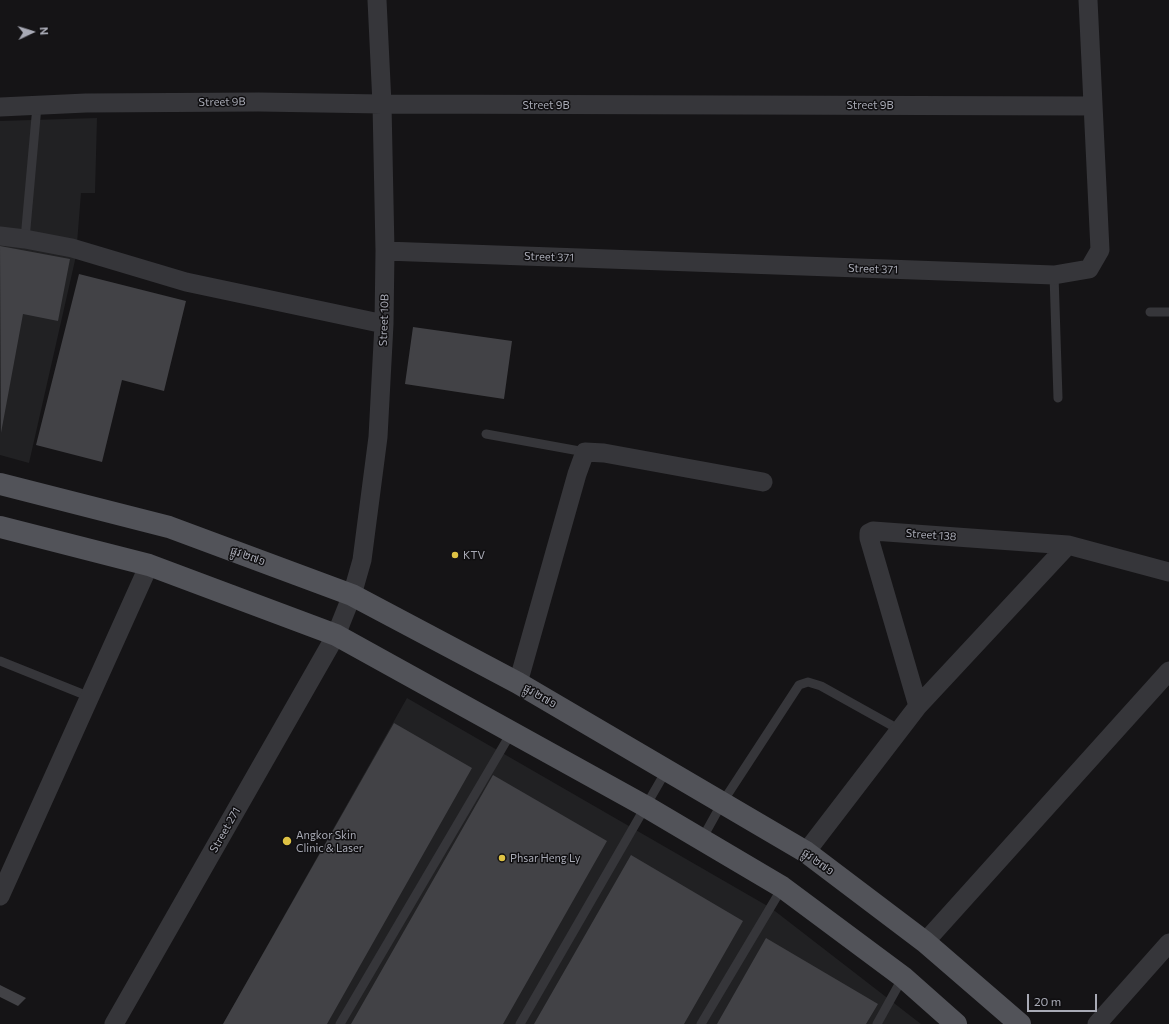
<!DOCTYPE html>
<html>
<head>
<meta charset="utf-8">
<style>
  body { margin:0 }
  #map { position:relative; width:1169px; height:1024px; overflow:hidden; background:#151416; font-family:Commissioner,sans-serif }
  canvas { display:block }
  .north { position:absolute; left:12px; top:12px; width:40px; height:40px; -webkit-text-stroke:3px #100f11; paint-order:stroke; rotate:86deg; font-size:11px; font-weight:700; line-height:16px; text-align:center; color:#a8aab5 }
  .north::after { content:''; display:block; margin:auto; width:14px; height:18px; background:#a8aab5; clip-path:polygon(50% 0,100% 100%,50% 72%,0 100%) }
  .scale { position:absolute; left:1027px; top:994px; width:70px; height:18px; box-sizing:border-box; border:2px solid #a8aab5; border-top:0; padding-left:5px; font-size:12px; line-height:14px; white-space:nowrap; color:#a8aab5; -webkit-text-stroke:3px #100f11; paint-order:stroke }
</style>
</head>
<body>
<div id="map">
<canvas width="1169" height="1024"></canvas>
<div class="north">N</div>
<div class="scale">20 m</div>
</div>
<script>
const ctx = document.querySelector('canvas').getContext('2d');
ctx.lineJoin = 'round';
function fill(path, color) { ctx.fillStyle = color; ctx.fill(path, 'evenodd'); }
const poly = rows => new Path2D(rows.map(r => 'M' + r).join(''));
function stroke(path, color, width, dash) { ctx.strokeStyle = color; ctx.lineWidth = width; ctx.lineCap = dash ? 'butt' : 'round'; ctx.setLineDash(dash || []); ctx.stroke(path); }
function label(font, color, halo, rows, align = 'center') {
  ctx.font = font + ' Commissioner,"Noto Sans Khmer",sans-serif'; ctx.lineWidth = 3; ctx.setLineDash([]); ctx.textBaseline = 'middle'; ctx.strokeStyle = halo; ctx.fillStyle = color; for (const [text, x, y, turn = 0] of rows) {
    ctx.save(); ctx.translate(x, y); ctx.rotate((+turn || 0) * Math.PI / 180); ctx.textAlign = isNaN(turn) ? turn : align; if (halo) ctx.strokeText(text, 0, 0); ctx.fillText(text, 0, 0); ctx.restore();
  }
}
fill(poly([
  [97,118,95,193,81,193,76,256,29,463,0,455,0,121],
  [407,698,771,908,921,1024,223,1024]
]), '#212123');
fill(poly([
  [0,246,70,259,58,321,23,314,1,433],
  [79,274,186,301,164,391,122,380,102,462,36,445],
  [413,327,512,341,504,399,405,384],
  [394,723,472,768,327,1024,223,1024],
  [493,775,607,841,503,1024,351,1024],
  [631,855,743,921,684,1024,534,1024],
  [766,938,878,1004,866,1024,717,1024],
  [0,985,26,998,18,1006,0,997]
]), '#424246');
stroke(poly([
  [25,239,37,106],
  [1054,275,1058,398],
  [1150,312,1169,312],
  [486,434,585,452],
  [0,661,90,697],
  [702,839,722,803,799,685,808,682,821,686,900,730],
  [340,1024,511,733],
  [520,1024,666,771],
  [701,1024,782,888],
  [877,1024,903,977]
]), '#36363a', 9);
stroke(poly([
  [0,107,86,103,259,102,382,104,1093,106],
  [0,236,25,239,72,248,186,282,384,324],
  [385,251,1054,275,1089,269,1100,250,1088,0],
  [518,683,577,474,585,452,604,453,763,482],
  [918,706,869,538,869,533,873,531,1068,545,1169,572],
  [806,852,918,706,1068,545],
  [0,896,149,565],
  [925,942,1169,671],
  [114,1024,336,635,352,595,362,560,378,437,384,324,385,251,382,104,377,0],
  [1097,1024,1169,943]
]), '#36363a', 19);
stroke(poly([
  [0,484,169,527,352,595,518,683,806,852,925,942,1020,1024],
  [0,527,149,565,336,635,645,806,782,887,903,977,956,1024]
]), '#525359', 22);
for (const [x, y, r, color] of [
  [455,555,4,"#dec244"],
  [287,841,5,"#dec244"],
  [502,858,4,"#dec244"]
]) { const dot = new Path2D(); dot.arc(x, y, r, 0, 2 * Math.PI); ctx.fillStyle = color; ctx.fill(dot); stroke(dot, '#100f11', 1.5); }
label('11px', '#a8aab5', '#100f11', [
  ["Street 9B",222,102,-1],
  ["Street 9B",546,105],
  ["Street 9B",870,105],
  ["Street 371",549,257,2],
  ["Street 371",873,269,2],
  ["Street 10B",384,320,-88],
  ["Street 138",931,535,4],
  ["ផ្លូវ ២៧១",248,556,20],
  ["ផ្លូវ ២៧១",540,696,30],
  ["Street 271",225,830,-60],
  ["ផ្លូវ ២៧១",818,862,36]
]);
label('11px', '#a8aab5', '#100f11', [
  ["KTV",463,555],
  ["Angkor Skin",296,835],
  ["Clinic & Laser",296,848],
  ["Phsar Heng Ly",510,858]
], 'left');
</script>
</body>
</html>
